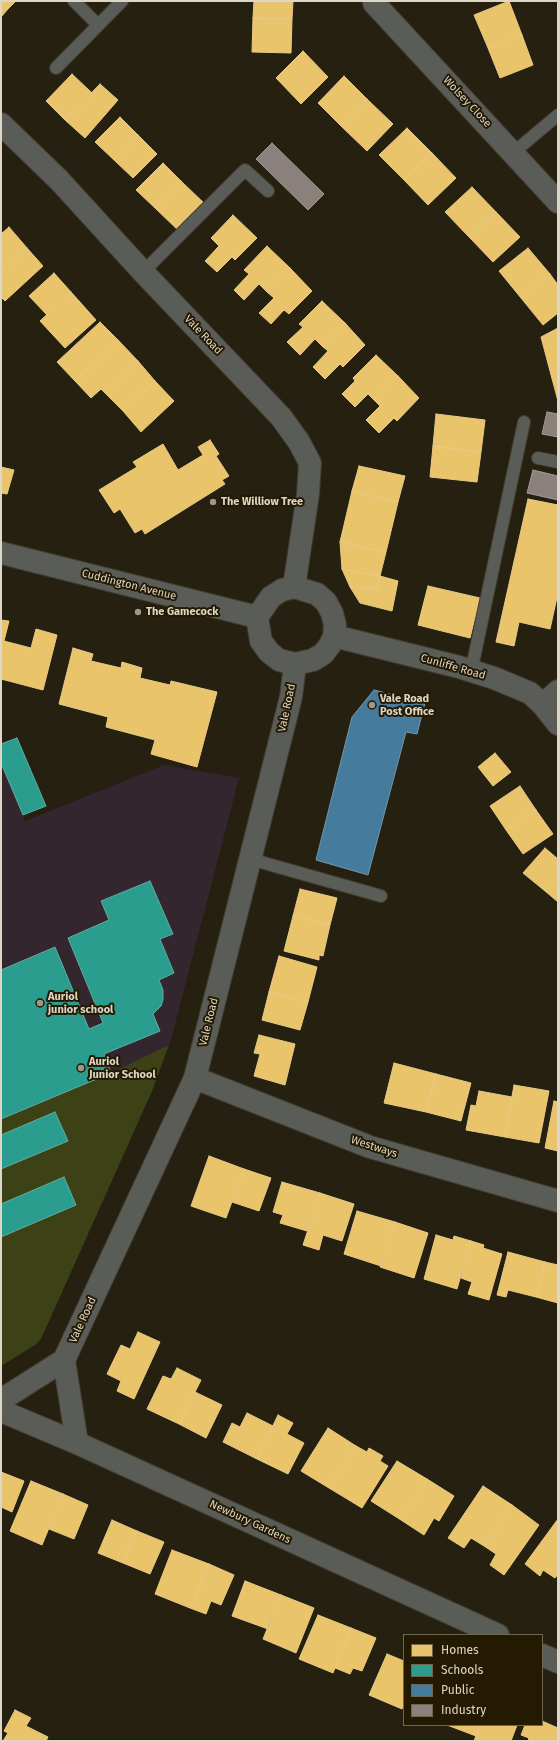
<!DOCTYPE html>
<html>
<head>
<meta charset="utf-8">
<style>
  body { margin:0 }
  #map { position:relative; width:559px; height:1742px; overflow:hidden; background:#262011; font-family:"Fira Sans",sans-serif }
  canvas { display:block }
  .frame { position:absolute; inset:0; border:2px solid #ded7c8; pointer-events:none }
  .legend { position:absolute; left:403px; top:1634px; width:140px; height:92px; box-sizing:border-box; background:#241a02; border:1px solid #6e6651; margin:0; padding:5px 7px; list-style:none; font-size:12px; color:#ded7c8 }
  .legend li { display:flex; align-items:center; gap:8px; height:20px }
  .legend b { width:20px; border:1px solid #6e6651 }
</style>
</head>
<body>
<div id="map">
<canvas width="559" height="1742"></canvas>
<div class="frame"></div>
<ul class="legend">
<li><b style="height:11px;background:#e9c46a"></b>Homes</li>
<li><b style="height:11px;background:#2a9d8f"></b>Schools</li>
<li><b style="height:11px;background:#457b9d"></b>Public</li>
<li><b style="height:11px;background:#8a817c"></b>Industry</li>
</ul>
</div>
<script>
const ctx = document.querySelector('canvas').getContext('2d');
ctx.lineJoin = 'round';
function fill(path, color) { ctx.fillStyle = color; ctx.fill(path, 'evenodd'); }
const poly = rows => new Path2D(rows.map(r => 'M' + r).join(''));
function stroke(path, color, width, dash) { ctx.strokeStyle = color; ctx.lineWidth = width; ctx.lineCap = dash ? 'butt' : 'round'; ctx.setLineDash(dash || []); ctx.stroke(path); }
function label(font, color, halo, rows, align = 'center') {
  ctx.font = font + ' "Fira Sans",sans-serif'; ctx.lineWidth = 4; ctx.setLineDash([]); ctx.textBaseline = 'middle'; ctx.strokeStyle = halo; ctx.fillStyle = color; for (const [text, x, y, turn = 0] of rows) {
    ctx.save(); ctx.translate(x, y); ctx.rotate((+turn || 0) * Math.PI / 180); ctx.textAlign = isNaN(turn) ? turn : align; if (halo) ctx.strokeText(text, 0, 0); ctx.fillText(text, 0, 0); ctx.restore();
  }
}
fill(poly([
  [1,763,25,821,164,765,239,778,171,1040,152,1091,41,1339,35,1345,1,1366]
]), '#33262e');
fill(poly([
  [169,1045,152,1091,41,1339,35,1345,1,1366,1,1119,111,1073]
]), '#3c4215');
const homes = poly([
  [1,1,8,9,1,17,1,1],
  [1,1,16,1,8,9,1,1],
  [254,1,293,1,292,19,253,18,254,1],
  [509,1,522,35,488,48,474,15,509,1],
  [253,18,292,19,291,53,252,52,253,18],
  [522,35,533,65,500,78,488,48,522,35],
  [303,51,328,77,301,104,276,78,303,51],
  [72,74,92,93,65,120,46,101,72,74],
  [344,76,367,99,341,126,318,103,344,76],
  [100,84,118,100,85,138,65,120,100,84],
  [367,99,393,124,367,151,341,126,367,99],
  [120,117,138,135,114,160,95,142,120,117],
  [407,128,432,153,404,180,379,155,407,128],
  [138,135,157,154,133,178,114,160,138,135],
  [432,153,456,178,428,205,404,180,432,153],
  [163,163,181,181,155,208,136,190,163,163],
  [181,181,207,206,181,233,155,208,181,181],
  [472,187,496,212,469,237,445,212,472,187],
  [496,212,520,237,493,262,469,237,496,212],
  [233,215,257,238,235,260,232,257,217,272,205,261,219,246,211,238,233,215],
  [9,227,27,248,2,271,1,234,9,227],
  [267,246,290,268,267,292,259,284,244,300,234,290,249,274,244,270,267,246],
  [27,248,43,266,5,301,1,297,1,272,27,248],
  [528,248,550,274,521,298,499,271,528,248],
  [290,268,312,291,289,314,284,310,271,324,259,313,274,298,267,292,290,268],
  [54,273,71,292,47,315,29,296,54,273],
  [550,274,558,285,558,313,543,325,521,298,550,274],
  [71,292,96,320,65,348,40,321,71,292],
  [322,301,345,323,322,346,315,339,300,355,287,342,303,327,299,324,322,301],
  [100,322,118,340,75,381,57,362,100,322],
  [345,323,365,345,343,367,340,364,325,379,313,367,328,351,322,346,345,323],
  [558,328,558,368,550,371,541,337,558,328],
  [118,340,138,361,105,393,101,389,91,398,75,381,118,340],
  [376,355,398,376,374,400,368,394,355,407,342,394,355,381,353,378,376,355],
  [138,361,155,381,123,411,105,393,138,361],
  [558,368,558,401,550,371,558,368],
  [398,376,419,398,397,421,394,418,379,433,366,420,380,406,374,400,398,376],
  [155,381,174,401,141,432,123,411,155,381],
  [436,414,485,420,481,452,433,446,436,414],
  [210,440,219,454,216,456,229,476,222,480,225,484,145,534,142,529,135,533,120,509,114,513,99,490,137,467,133,462,163,444,178,470,203,455,198,447,210,440],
  [433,446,481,452,477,482,430,477,433,446],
  [359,466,405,476,398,502,352,491,359,466],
  [1,467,14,470,7,494,1,493,1,467],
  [352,491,398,502,386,552,340,542,352,491],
  [528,499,558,505,558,593,550,629,519,622,514,646,496,642,528,499],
  [340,542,386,552,380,576,342,569,340,542],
  [342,569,380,576,377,589,350,587,342,569],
  [380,576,398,581,392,611,360,603,350,587,377,589,380,576],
  [428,586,480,598,470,638,418,625,428,586],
  [1,620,9,621,4,641,31,648,36,629,57,635,43,690,1,679,1,620],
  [73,648,93,654,91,661,121,668,122,662,142,668,140,678,170,685,171,681,217,692,197,767,151,754,155,740,106,727,108,717,59,704,73,648],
  [495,753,511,772,493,786,478,767,495,753],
  [520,786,536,810,506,830,490,806,520,786],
  [536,810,553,834,523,854,506,830,536,810],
  [545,848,558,859,558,875,545,891,523,873,545,848],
  [558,875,558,902,545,891,558,875],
  [300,889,337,898,330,925,293,916,300,889],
  [293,916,330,925,323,956,319,955,319,960,284,951,293,916],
  [279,956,317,967,308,1002,269,992,279,956],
  [269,992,308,1002,300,1030,262,1020,269,992],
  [259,1035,295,1044,285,1085,254,1076,260,1054,254,1053,259,1035],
  [394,1063,436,1074,426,1112,384,1103,394,1063],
  [436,1074,471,1083,461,1121,426,1112,436,1074],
  [514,1085,549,1091,539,1143,505,1137,514,1085],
  [479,1091,512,1097,505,1137,466,1130,471,1105,476,1106,479,1091],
  [554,1101,558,1102,558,1151,545,1148,554,1101],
  [209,1156,244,1169,226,1218,191,1206,209,1156],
  [244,1169,271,1178,259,1211,232,1202,244,1169],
  [282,1182,320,1193,307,1231,280,1223,283,1215,273,1212,282,1182],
  [320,1193,354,1204,342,1241,323,1235,319,1250,303,1245,320,1193],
  [357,1211,395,1222,381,1266,344,1254,357,1211],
  [395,1222,428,1233,414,1278,380,1267,395,1222],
  [436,1235,453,1240,454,1236,471,1241,457,1289,424,1279,436,1235],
  [471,1241,484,1245,483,1248,502,1254,489,1300,468,1294,472,1282,461,1278,471,1241],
  [508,1252,545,1262,536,1297,508,1290,506,1297,497,1295,508,1252],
  [545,1262,558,1265,558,1303,536,1297,545,1262],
  [138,1332,160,1342,134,1399,117,1391,121,1381,107,1374,121,1345,130,1349,138,1332],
  [177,1368,201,1380,179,1424,147,1409,163,1376,171,1379,177,1368],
  [195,1392,222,1405,206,1438,179,1424,195,1392],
  [247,1413,273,1426,257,1459,223,1442,232,1423,240,1427,247,1413],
  [278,1415,293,1423,287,1434,304,1443,288,1474,257,1459,278,1415],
  [328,1428,356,1446,329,1488,301,1471,328,1428],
  [356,1446,367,1452,369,1448,383,1456,380,1461,388,1466,362,1508,329,1488,356,1446],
  [397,1461,427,1479,401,1520,371,1501,397,1461],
  [1,1472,24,1481,12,1512,1,1507,1,1472],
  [427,1479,454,1496,439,1521,434,1518,424,1535,401,1520,427,1479],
  [31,1481,63,1494,42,1545,10,1531,31,1481],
  [483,1486,512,1505,484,1546,471,1538,464,1548,448,1538,483,1486],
  [63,1494,88,1505,74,1539,49,1529,63,1494],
  [512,1505,539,1525,504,1575,490,1565,496,1554,484,1546,512,1505],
  [558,1519,558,1574,555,1578,543,1570,540,1576,525,1564,558,1519],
  [112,1520,137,1531,123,1563,98,1553,112,1520],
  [137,1531,164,1542,150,1574,123,1563,137,1531],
  [172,1550,209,1564,190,1608,155,1594,172,1550],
  [209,1564,234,1575,221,1605,211,1601,206,1614,190,1608,209,1564],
  [245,1581,281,1595,268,1629,232,1616,245,1581],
  [281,1595,314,1608,296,1653,263,1639,281,1595],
  [318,1615,351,1628,333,1673,299,1659,318,1615],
  [351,1628,376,1638,362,1671,353,1668,350,1674,335,1668,351,1628],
  [387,1654,404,1661,404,1704,402,1709,369,1695,387,1654],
  [15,1710,31,1718,26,1726,48,1737,46,1741,3,1741,8,1733,4,1731,15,1710],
  [542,1721,558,1728,558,1741,528,1741,529,1738,521,1735,525,1725,542,1725,542,1721],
  [447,1725,480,1725,476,1736,447,1725],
  [480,1725,517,1725,511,1741,474,1741,480,1725]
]);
fill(homes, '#e9c46a');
stroke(homes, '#e6ca86', 1);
const schools = poly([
  [17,738,46,806,23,815,1,763,1,744,17,738],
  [150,881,173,934,160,939,174,973,159,980,163,990,163,1000,161,1006,153,1014,160,1031,104,1054,111,1073,1,1119,1,970,55,947,89,1029,103,1023,68,938,109,920,101,901,150,881],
  [55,1112,68,1141,1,1169,1,1135,55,1112],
  [64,1177,76,1205,1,1237,1,1204,64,1177]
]);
fill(schools, '#2a9d8f');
stroke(schools, '#60aea0', 1);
const public = poly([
  [374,690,425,703,417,734,406,732,368,875,316,860,352,717,374,690]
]);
fill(public, '#457b9d');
stroke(public, '#7397aa', 1);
const industry = poly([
  [272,143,324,194,308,210,256,159,272,143],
  [547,412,558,414,558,437,542,434,547,412],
  [533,470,558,476,558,500,527,493,533,470]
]);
fill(industry, '#8a817c');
stroke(industry, '#a39b93', 1);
const service = poly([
  [74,1,98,25],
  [56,68,122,1],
  [514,152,558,115],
  [143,272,245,170,268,191],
  [538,458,558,462],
  [471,672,524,422],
  [250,859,381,896]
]);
const minor = poly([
  [374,3,558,202],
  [1,124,59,180,143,272,281,417,299,442,310,463,308,494,294,587],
  [1,553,257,617],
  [294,587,317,594,326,602,332,613,335,625,334,636,330,645,323,654,313,660,295,664,279,660,269,652,261,641,257,617,271,597,282,590,294,587],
  [334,636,459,667,494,678,530,693,543,705,558,724],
  [543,705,558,691],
  [195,1078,370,1147,558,1201],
  [64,1360,77,1443],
  [1,1400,64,1360,195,1078,291,697,295,664],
  [1,1411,77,1443,498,1635],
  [542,1655,558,1662]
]);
stroke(service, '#423c30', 14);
stroke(minor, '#423c30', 24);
stroke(service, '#5a5c57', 12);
stroke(minor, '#5a5c57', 22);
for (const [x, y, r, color] of [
  [213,502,4,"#9e9788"],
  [138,612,4,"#9e9788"],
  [372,705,4,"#9e9788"],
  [40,1003,4,"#9e9788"],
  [81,1068,4,"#9e9788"]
]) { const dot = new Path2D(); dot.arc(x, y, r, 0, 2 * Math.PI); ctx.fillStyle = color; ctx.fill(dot); stroke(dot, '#241a02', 1.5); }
label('11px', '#ded7c8', '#241a02', [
  ["Wolsey Close",467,102,47],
  ["Vale Road",203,335,46],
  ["Cuddington Avenue",129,585,14],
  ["Cunliffe Road",453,667,16],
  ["Vale Road",287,708,-78],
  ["Vale Road",209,1022,-76],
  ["Westways",374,1147,18],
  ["Vale Road",83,1320,-65],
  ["Newbury Gardens",250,1522,25]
]);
label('bold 11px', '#ded7c8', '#241a02', [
  ["The Williow Tree",221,502],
  ["The Gamecock",146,612],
  ["Vale Road",380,699],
  ["Post Office",380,712],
  ["Auriol",48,997],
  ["junior school",48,1010],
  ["Auriol",89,1062],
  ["Junior School",89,1075]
], 'left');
</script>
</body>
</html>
